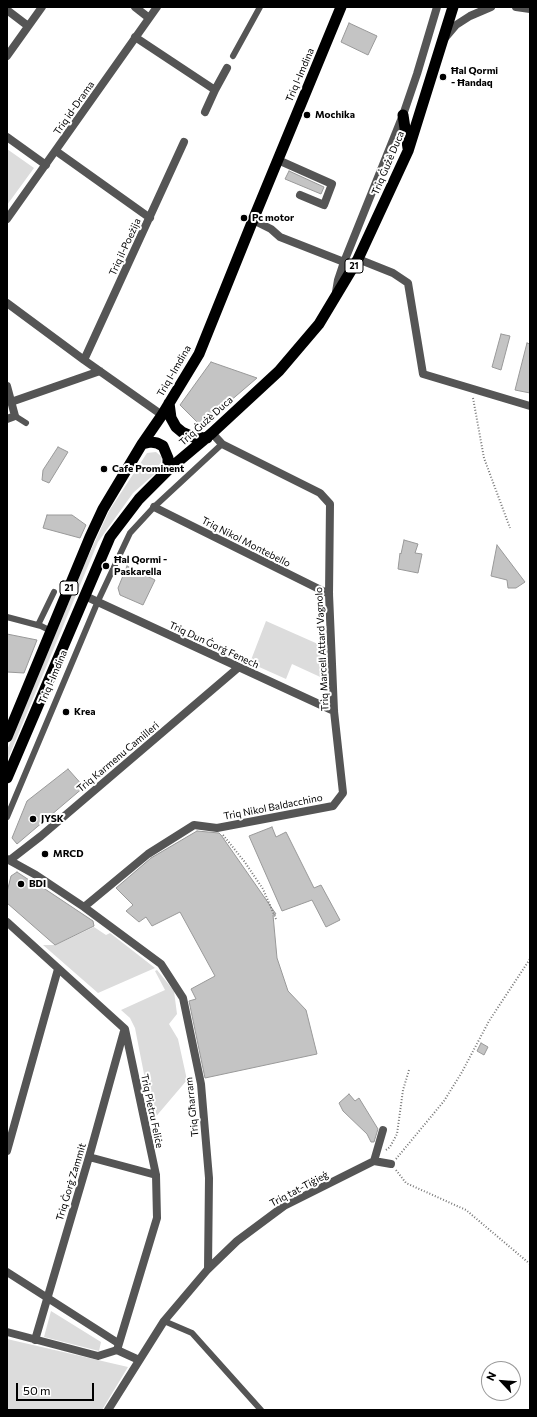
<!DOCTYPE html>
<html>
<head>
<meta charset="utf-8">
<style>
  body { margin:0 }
  #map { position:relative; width:537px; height:1417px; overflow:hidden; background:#fff; font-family:Commissioner,sans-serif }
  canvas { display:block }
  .frame { position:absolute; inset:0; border:8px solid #000; pointer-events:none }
  .north { position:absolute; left:481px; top:1361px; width:40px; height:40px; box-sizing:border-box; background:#fff; border:1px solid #999; border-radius:50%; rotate:296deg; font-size:11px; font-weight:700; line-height:16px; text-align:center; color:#000 }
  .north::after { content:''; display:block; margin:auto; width:14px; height:18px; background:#000; clip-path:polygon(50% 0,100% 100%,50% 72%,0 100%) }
  .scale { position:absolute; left:16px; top:1383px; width:78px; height:18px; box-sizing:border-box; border:2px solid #000; border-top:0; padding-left:5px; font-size:12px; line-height:14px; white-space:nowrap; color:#000; -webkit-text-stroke:3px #fff; paint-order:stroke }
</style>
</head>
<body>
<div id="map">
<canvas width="537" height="1417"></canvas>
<div class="frame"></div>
<div class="north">N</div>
<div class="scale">50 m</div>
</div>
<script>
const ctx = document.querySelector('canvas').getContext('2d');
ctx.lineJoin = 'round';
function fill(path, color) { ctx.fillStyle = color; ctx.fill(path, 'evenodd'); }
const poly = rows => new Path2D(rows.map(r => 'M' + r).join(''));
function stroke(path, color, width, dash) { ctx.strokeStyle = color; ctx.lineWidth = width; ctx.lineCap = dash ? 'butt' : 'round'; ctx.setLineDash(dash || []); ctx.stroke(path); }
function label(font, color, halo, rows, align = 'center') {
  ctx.font = font + ' Commissioner,sans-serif'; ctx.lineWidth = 4; ctx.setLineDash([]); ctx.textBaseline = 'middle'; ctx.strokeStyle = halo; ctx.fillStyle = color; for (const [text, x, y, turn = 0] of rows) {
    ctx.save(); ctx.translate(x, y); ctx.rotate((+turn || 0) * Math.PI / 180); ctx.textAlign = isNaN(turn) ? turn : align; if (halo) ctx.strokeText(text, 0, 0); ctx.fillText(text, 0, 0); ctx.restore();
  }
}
fill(poly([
  [7,149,34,168,7,205],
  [156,452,162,457,159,470,133,493,98,542,7,761,7,750,86,561,109,511,147,453],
  [266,621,327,648,329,681,292,664,286,679,248,662,251,660],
  [94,927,106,935,110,933,155,968,98,993,43,945,55,945],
  [157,970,174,991,177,1014,169,1024,178,1039,187,1080,153,1120,135,1028,130,1018,121,1010,165,990,155,971],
  [51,1311,101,1342,99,1351,44,1337],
  [7,1339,128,1367,102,1410,7,1410]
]), '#dcdcdc');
const building = poly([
  [349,23,377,36,368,55,341,42,349,23],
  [289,171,324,187,321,194,285,179,289,171],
  [501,334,510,336,501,370,492,367,501,334],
  [527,343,530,344,530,393,515,390,527,343],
  [211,362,257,378,201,426,180,405,211,362],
  [58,447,68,452,49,483,42,480,43,470,58,447],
  [47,515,72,515,86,525,80,538,43,528,47,515],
  [404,540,418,544,415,553,422,554,418,573,398,569,400,553,401,554,404,540],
  [497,545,525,582,516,588,508,588,507,580,491,576,497,545],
  [127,566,155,580,143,605,120,595,118,588,127,566],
  [7,634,37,640,24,673,7,672,7,634],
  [68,769,84,787,17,844,12,838,27,801,68,769],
  [272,827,276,837,286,832,314,888,321,885,340,920,326,927,312,900,282,911,249,836,272,827],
  [197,831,219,833,221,835,276,914,273,915,277,958,288,991,306,1010,317,1054,205,1078,189,1001,196,999,191,989,215,976,180,912,152,926,146,917,139,922,126,911,133,905,116,888,151,858,197,831],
  [17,872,41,888,42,887,93,921,94,926,55,945,7,903,7,892,11,876,17,872],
  [481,1043,488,1047,484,1055,477,1051,481,1043],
  [349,1094,355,1101,359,1098,378,1129,374,1142,371,1142,367,1134,343,1111,339,1103,349,1094]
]);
fill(building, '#c4c4c4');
stroke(building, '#999', 1);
stroke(poly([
  [473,398,484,458,510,528],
  [223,835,244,861,263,889,276,919],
  [386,1150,390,1147,397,1134,403,1090,409,1070],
  [396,1159,444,1101,462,1072,489,1021,530,959],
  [396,1170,406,1183,466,1210,530,1264]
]), '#777', 2, [1, 2]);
stroke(poly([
  [233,56,260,7],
  [15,416,26,423],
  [7,617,41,626,51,631],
  [38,625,54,592],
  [7,817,98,601,130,533,154,507,222,444],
  [164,1321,192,1333,261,1410]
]), '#555', 6);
stroke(poly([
  [135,7,149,18],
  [516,7,530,9],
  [7,10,28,26],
  [135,37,215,90],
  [445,38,456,25,470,16,491,7],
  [7,56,42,7],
  [205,112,215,90,227,68],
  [7,137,46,165],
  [56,151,150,218],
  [278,160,332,184,324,205,300,195],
  [7,219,157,7],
  [253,220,271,229,280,237,344,262],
  [358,259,393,273,408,283,423,374,530,406],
  [336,292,338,280,344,262,403,115,417,74,437,7],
  [7,303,84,360,162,415],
  [84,360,184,142],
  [7,386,15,416,7,419],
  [11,402,100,371],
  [154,507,329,594],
  [85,596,334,711],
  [7,859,36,875,84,907,161,964,183,998,201,1084,209,1178,208,1269],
  [10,860,41,836,239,667],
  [84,907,148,854,194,825,217,828,333,806,343,793,334,711,329,594,330,504,320,493,222,444,212,433],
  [7,922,125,1029,156,1175,157,1218,117,1350],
  [7,1151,58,969],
  [89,1157,156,1175],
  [374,1161,383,1130],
  [7,1272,118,1343],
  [7,1332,98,1356,117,1350,139,1360],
  [35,1340,89,1157,124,1031],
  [108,1410,164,1321,208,1269,237,1241,284,1206,374,1161,391,1164]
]), '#555', 8);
stroke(poly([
  [403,115,408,148],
  [169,403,171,418,176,427,182,432,193,437,207,438],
  [142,444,151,442,157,443,163,446,168,458,168,470],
  [7,737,90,537,103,509,142,444,162,415,199,354,253,220,341,7],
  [7,778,110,537,139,499,168,470,212,433,279,371,319,324,358,259,408,151,453,7]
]), '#000', 11);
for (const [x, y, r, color] of [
  [443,77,4,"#000"],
  [307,115,4,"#000"],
  [244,218,4,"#000"],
  [104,469,4,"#000"],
  [106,566,4,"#000"],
  [66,712,4,"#000"],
  [33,819,4,"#000"],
  [45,854,4,"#000"],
  [21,884,4,"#000"]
]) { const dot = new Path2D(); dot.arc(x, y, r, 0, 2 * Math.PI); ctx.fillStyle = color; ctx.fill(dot); stroke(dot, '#fff', 1.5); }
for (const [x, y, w] of [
  [354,266,18],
  [69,588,18]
]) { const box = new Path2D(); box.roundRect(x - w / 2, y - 7, w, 14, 3); ctx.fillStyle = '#fff'; ctx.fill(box); stroke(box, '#000', 1); }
label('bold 9px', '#000', null, [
  ["21",354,266],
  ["21",69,588]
]);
label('bold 10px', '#000', '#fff', [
  ["Ħal Qormi",451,71],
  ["- Ħandaq",451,83],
  ["Mochika",315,115],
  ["Pc motor",252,218],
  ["Cafe Prominent",112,469],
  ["Ħal Qormi -",114,560],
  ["Paskarella",114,572],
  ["Krea",74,712],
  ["JYSK",41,819],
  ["MRCD",53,854],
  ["BDI",29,884]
], 'left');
label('10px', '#000', '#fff', [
  ["Triq l-Imdina",300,75,-67],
  ["Triq id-Drama",74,108,-55],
  ["Triq Ġużè Duca",388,163,-67],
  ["Triq il-Poeżija",125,247,-65],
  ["Triq l-Imdina",174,371,-60],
  ["Triq Ġużè Duca",206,421,-42],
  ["Triq Nikol Montebello",246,542,27],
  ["Triq Dun Ġorġ Fenech",214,645,25],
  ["Triq Marcell Attard Vagnolo",322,649,-93],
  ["Triq l-Imdina",53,677,-67],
  ["Triq Karmenu Camilleri",118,757,-40],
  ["Triq Nikol Baldacchino",273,807,-11],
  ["Triq Għarram",192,1107,-96],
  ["Triq Pietru Feliċe",152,1111,78],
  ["Triq Ġorġ Zammit",71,1182,-73],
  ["Triq tat-Tiġieġ",299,1189,-28]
]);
</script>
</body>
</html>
